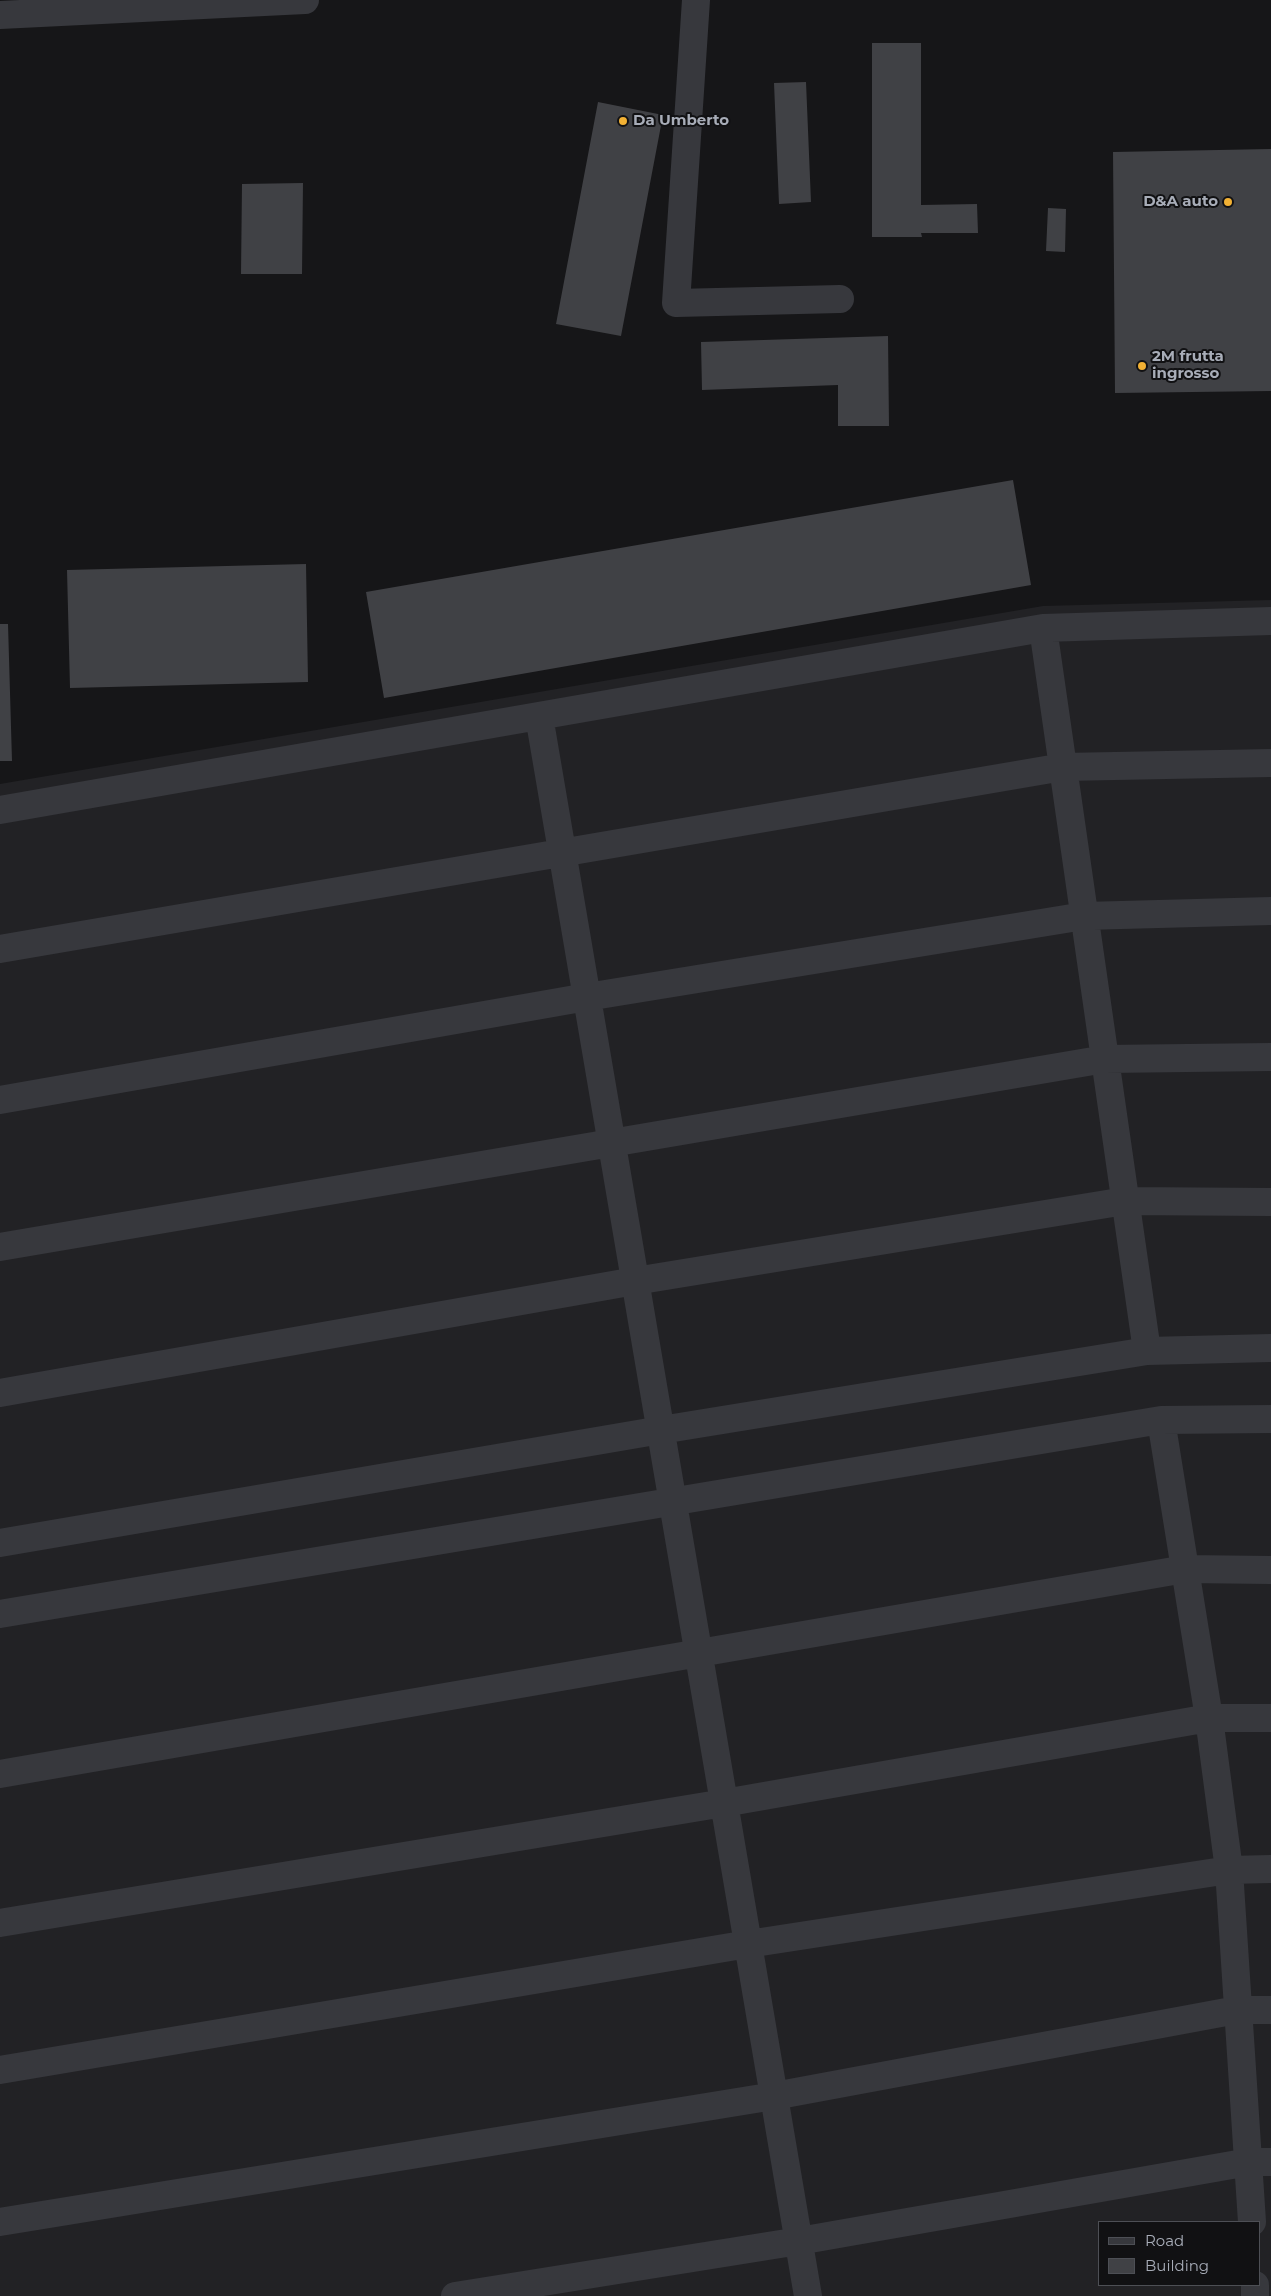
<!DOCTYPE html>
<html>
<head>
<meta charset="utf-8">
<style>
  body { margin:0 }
  #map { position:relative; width:1271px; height:2296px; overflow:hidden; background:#161618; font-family:Montserrat,sans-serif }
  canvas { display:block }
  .legend { position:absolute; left:1098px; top:2221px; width:162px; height:65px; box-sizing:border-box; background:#111113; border:1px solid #4d4f55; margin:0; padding:6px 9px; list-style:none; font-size:15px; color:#a8adb8 }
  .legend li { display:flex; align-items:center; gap:10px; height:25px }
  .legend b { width:25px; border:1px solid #4d4f55 }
</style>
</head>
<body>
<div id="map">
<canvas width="1271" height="2296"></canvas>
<ul class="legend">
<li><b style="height:6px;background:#37383d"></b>Road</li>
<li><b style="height:14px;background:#404145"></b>Building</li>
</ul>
</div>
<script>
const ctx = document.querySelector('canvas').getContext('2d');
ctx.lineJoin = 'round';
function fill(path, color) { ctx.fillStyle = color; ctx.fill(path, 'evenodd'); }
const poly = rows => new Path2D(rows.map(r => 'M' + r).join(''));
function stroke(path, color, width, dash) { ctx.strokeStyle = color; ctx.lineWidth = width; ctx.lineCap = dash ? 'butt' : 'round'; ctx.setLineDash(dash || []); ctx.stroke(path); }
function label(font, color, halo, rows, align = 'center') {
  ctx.font = font + ' Montserrat,sans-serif'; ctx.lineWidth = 4; ctx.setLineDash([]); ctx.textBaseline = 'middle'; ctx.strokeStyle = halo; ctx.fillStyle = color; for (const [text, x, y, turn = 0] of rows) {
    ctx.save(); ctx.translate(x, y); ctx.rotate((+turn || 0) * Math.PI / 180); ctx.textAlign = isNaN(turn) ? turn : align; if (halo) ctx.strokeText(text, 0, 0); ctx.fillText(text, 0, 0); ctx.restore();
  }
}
fill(poly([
  [1271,600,1271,2296,0,2296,0,784,1043,606],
  [1100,2222,1260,2222,1260,2285,1100,2285]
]), '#222225');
fill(poly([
  [872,43,921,43,921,205,977,204,978,233,921,233,922,237,872,237],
  [806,82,811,202,779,204,774,83],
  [598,102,663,115,621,336,556,324],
  [1271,149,1271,391,1115,393,1113,152],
  [303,183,302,274,241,274,242,184],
  [1048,208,1066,209,1065,252,1046,251],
  [888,336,889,426,838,426,838,385,702,390,701,342],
  [1013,480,1031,585,384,698,366,592],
  [306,564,308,682,70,688,67,570],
  [0,624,8,624,12,761,0,761]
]), '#404145');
stroke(poly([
  [696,0,676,303,840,299],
  [0,15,305,0],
  [1043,628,1147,1351],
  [539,716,808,2296],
  [0,810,1043,628,1271,621],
  [0,949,1063,767,1271,763],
  [0,1100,587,997,1084,916,1271,911],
  [0,1247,1105,1059,1271,1057],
  [0,1393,635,1281,1125,1201,1271,1202],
  [1161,1420,1209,1718,1229,1870,1252,2222],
  [0,1543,661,1430,1147,1351,1271,1348],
  [0,1614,1161,1420,1271,1419],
  [0,1774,1185,1569,1271,1570],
  [0,1923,724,1803,1209,1718,1271,1718],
  [0,2070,748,1944,1229,1870,1271,1869],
  [0,2222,774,2096,1237,2010,1271,2010],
  [1255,2285,1255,2296],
  [455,2296,799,2241,1249,2162,1271,2162]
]), '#37383d', 28);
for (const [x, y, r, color] of [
  [623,121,5,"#f2b134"],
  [1228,202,5,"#f2b134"],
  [1142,366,5,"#f2b134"]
]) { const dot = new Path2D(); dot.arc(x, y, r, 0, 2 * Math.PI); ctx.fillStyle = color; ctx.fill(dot); stroke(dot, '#111113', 2); }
label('bold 15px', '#a8adb8', '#111113', [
  ["Da Umberto",633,121],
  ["D&A auto",1218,202,"right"],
  ["2M frutta",1152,357],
  ["ingrosso",1152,374]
], 'left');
</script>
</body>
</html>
